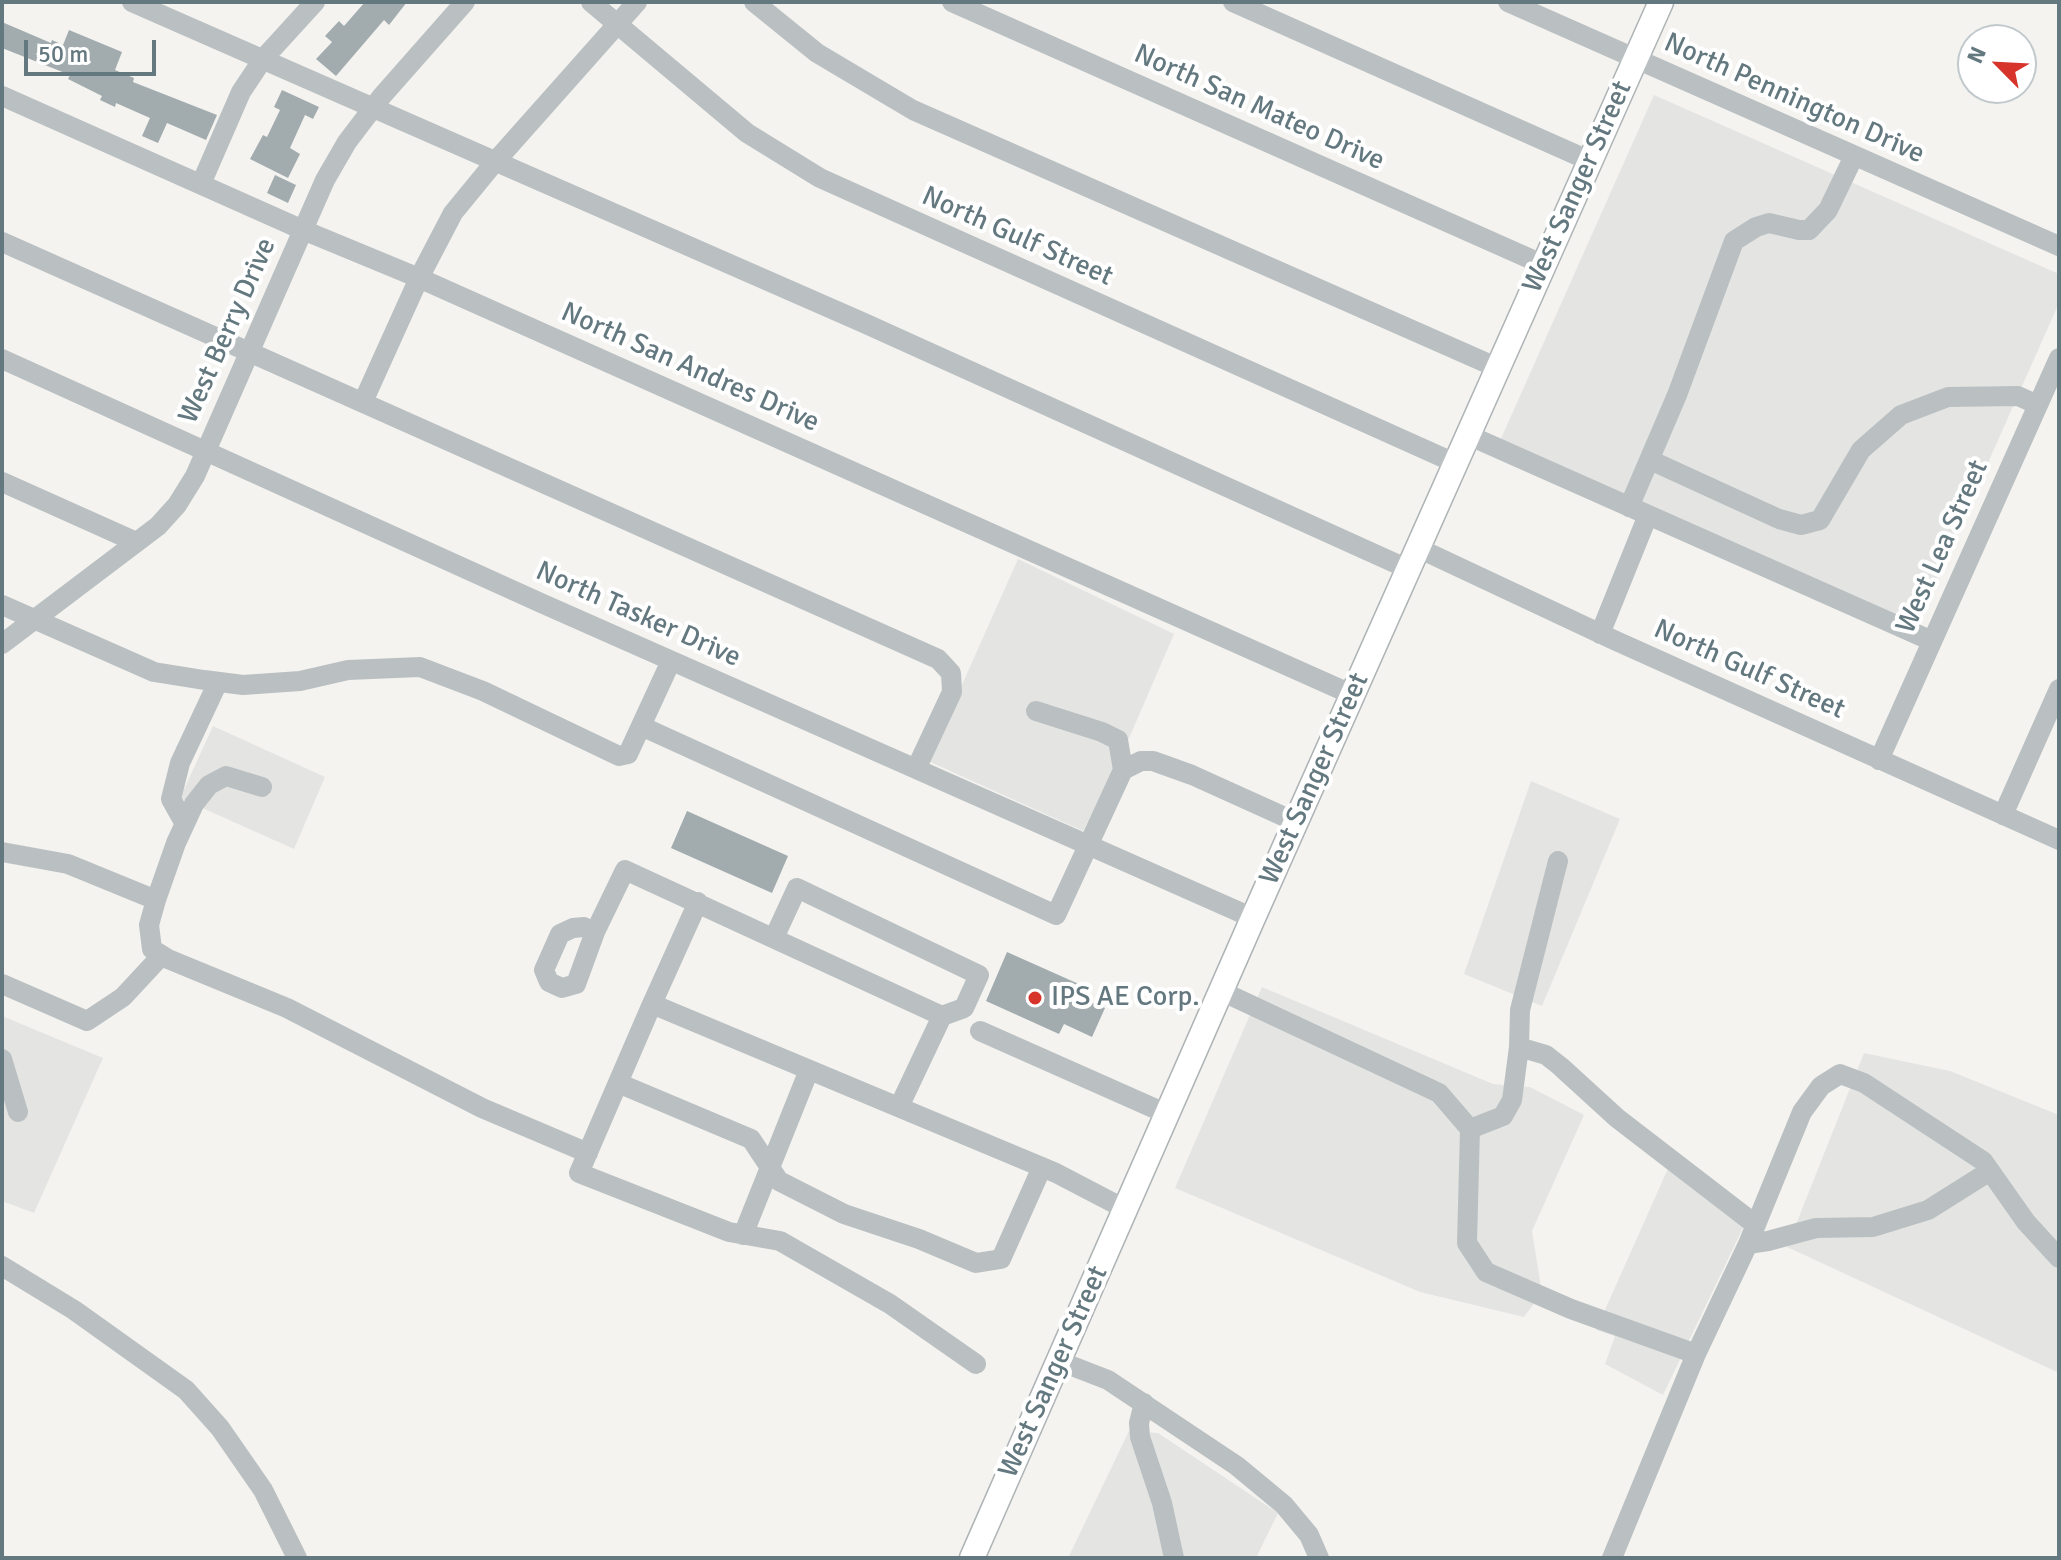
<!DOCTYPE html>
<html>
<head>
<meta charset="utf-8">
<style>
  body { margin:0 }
  #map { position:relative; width:2061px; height:1560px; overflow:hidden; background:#f4f3f0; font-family:Signika,sans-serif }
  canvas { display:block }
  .frame { position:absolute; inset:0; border:4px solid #64787f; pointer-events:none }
  .north { position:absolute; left:1957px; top:24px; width:80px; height:80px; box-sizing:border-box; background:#fff; border:2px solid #c1c9cc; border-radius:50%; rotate:294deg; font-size:22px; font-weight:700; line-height:32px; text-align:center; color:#64787f }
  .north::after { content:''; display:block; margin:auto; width:28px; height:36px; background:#d7342c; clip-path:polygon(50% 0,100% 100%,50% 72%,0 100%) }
  .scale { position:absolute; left:24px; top:40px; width:132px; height:36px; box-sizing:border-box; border:4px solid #64787f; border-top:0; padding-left:10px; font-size:24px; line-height:28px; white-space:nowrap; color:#64787f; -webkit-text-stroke:6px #fff; paint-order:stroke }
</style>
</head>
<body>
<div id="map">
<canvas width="2061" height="1560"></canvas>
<div class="frame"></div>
<div class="north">N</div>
<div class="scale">50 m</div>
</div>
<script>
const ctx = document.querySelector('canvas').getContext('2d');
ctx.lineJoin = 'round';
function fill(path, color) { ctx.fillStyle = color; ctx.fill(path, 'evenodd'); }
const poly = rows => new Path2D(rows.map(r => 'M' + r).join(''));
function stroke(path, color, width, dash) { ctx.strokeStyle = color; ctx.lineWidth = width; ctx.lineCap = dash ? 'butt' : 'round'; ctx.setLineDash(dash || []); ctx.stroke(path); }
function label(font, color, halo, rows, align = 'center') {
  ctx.font = font + ' Signika,sans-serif'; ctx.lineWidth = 8; ctx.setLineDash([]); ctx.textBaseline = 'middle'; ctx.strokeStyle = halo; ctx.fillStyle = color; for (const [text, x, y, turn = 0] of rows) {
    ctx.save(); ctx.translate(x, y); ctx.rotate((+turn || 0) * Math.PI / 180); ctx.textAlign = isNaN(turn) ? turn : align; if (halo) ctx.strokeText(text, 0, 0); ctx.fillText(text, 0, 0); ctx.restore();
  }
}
fill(poly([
  [1654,95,2059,274,2059,303,1915,627,1499,443],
  [1018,559,1174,634,1127,743,1083,831,928,761],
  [213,726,325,777,294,849,180,798],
  [1531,781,1620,819,1542,1006,1464,974],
  [1262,987,1493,1084,1530,1087,1584,1115,1532,1231,1542,1293,1524,1317,1420,1292,1175,1188],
  [2,1016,103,1058,34,1213,2,1201],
  [1864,1053,1950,1071,2059,1115,2057,1372,1787,1247],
  [1670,1164,1751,1211,1663,1395,1605,1364,1615,1336,1596,1330],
  [1129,1431,1158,1433,1278,1513,1256,1558,1068,1558]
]), '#e4e5e3');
fill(poly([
  [365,2,407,2,389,25,384,20,336,76,316,59,332,42,325,36,339,21,344,26],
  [2,22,51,43,52,40,63,45,69,30,122,52,115,70,134,78,133,82,217,115,206,140,167,123,158,143,142,136,150,118,116,103,115,107,100,100,102,96,68,79,70,75,2,48],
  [282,90,319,107,313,119,305,115,290,148,300,154,288,178,250,159,263,135,267,137,280,110,274,107],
  [275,175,296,185,288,203,267,193],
  [687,811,788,856,772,893,671,848],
  [1007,952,1081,985,1076,995,1105,1008,1092,1037,1064,1024,1059,1034,986,1001]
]), '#a2acaf');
const major = poly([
  [972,1558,1253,918,1661,2]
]);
stroke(major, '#aeb4b6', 27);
stroke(poly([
  [132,2,864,323,1408,569],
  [591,2,747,133,820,178,1455,463],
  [754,2,817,53,913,110,1498,368],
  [952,2,1544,265],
  [1233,2,1590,161],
  [1508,2,2059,246],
  [2,96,303,230,419,278,1353,695],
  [201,184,241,92,263,59,315,2],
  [2,242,938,659,951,673,952,692,916,769],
  [2,359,541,603,1253,918],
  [363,402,419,278,453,213,494,163,637,2],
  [1468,435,1932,641],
  [1650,460,1779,519,1801,525,1820,520,1861,450,1901,415,1948,397,2018,396,2038,405],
  [2,482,136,542],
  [1629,507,1677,395,1734,241,1756,227,1769,223,1799,230,1809,230,1828,210,1854,156],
  [1418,548,1614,640,2059,840],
  [2,605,154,672,204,680,243,685,300,681,348,670,420,667,483,691,619,756,628,754,671,661],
  [1600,634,1648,515],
  [2,644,158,526,177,505,195,476,325,180,347,142,382,96,465,2],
  [641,726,1056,915,1123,770,1118,740,1102,732,1036,711],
  [1879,760,2059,358],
  [1123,770,1141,761,1153,761,1192,775,1296,822],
  [262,787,226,776,209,785,194,804,176,843,156,900,149,925,152,949,168,959,287,1008,482,1108,588,1153],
  [2003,815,2059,689],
  [185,824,171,799,180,763,218,682],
  [2,852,68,864,156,900],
  [595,932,584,927,573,928,560,934,544,970,549,982,562,988,576,984,595,932,625,870,942,1016,899,1107],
  [774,938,797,888,979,975,964,1008,942,1016],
  [2,984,87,1021,123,997,162,955],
  [1221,991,1439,1093,1470,1129,1467,1243,1486,1272,1571,1309,1696,1354],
  [652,1004,698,902],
  [980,1031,1167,1114],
  [1519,1047,1546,1055,1560,1066,1617,1118,1756,1225],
  [2,1059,18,1112],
  [618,1083,751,1139,779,1181,844,1214,919,1239,976,1263,1001,1259,1042,1167],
  [1470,1129,1503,1116,1512,1100,1519,1047,1520,1010,1558,861],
  [743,1235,809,1070],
  [1748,1244,1768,1241,1816,1228,1873,1227,1928,1210,1990,1171],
  [2,1266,74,1310,186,1390,220,1428,263,1490,297,1558],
  [1059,1361,1108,1380,1237,1466,1284,1505,1309,1535,1319,1558],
  [976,1364,890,1304,780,1241,729,1232,579,1173,652,1004,1056,1173,1125,1209],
  [1144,1403,1139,1423,1140,1437,1162,1503,1174,1558],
  [1612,1558,1696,1354,1748,1244,1802,1112,1821,1086,1840,1074,1864,1083,1983,1161,2026,1222,2059,1258]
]), '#bac0c2', 20);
stroke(major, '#fff', 24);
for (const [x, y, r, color] of [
  [1035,998,8,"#d7342c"]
]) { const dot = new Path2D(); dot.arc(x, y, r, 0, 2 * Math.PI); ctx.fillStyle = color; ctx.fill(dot); stroke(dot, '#fff', 3); }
label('28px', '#64787f', '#fff', [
  ["North Pennington Drive",1794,99,24],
  ["North San Mateo Drive",1259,108,24],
  ["West Sanger Street",1578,187,-66],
  ["North Gulf Street",1017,237,24],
  ["West Berry Drive",228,331,-66],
  ["North San Andres Drive",690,368,24],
  ["West Lea Street",1943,547,-66],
  ["North Tasker Drive",638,615,24],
  ["North Gulf Street",1749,670,24],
  ["West Sanger Street",1315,779,-66],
  ["West Sanger Street",1054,1372,-66]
]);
label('28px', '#64787f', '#fff', [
  ["IPS AE Corp.",1051,998]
], 'left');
</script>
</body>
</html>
